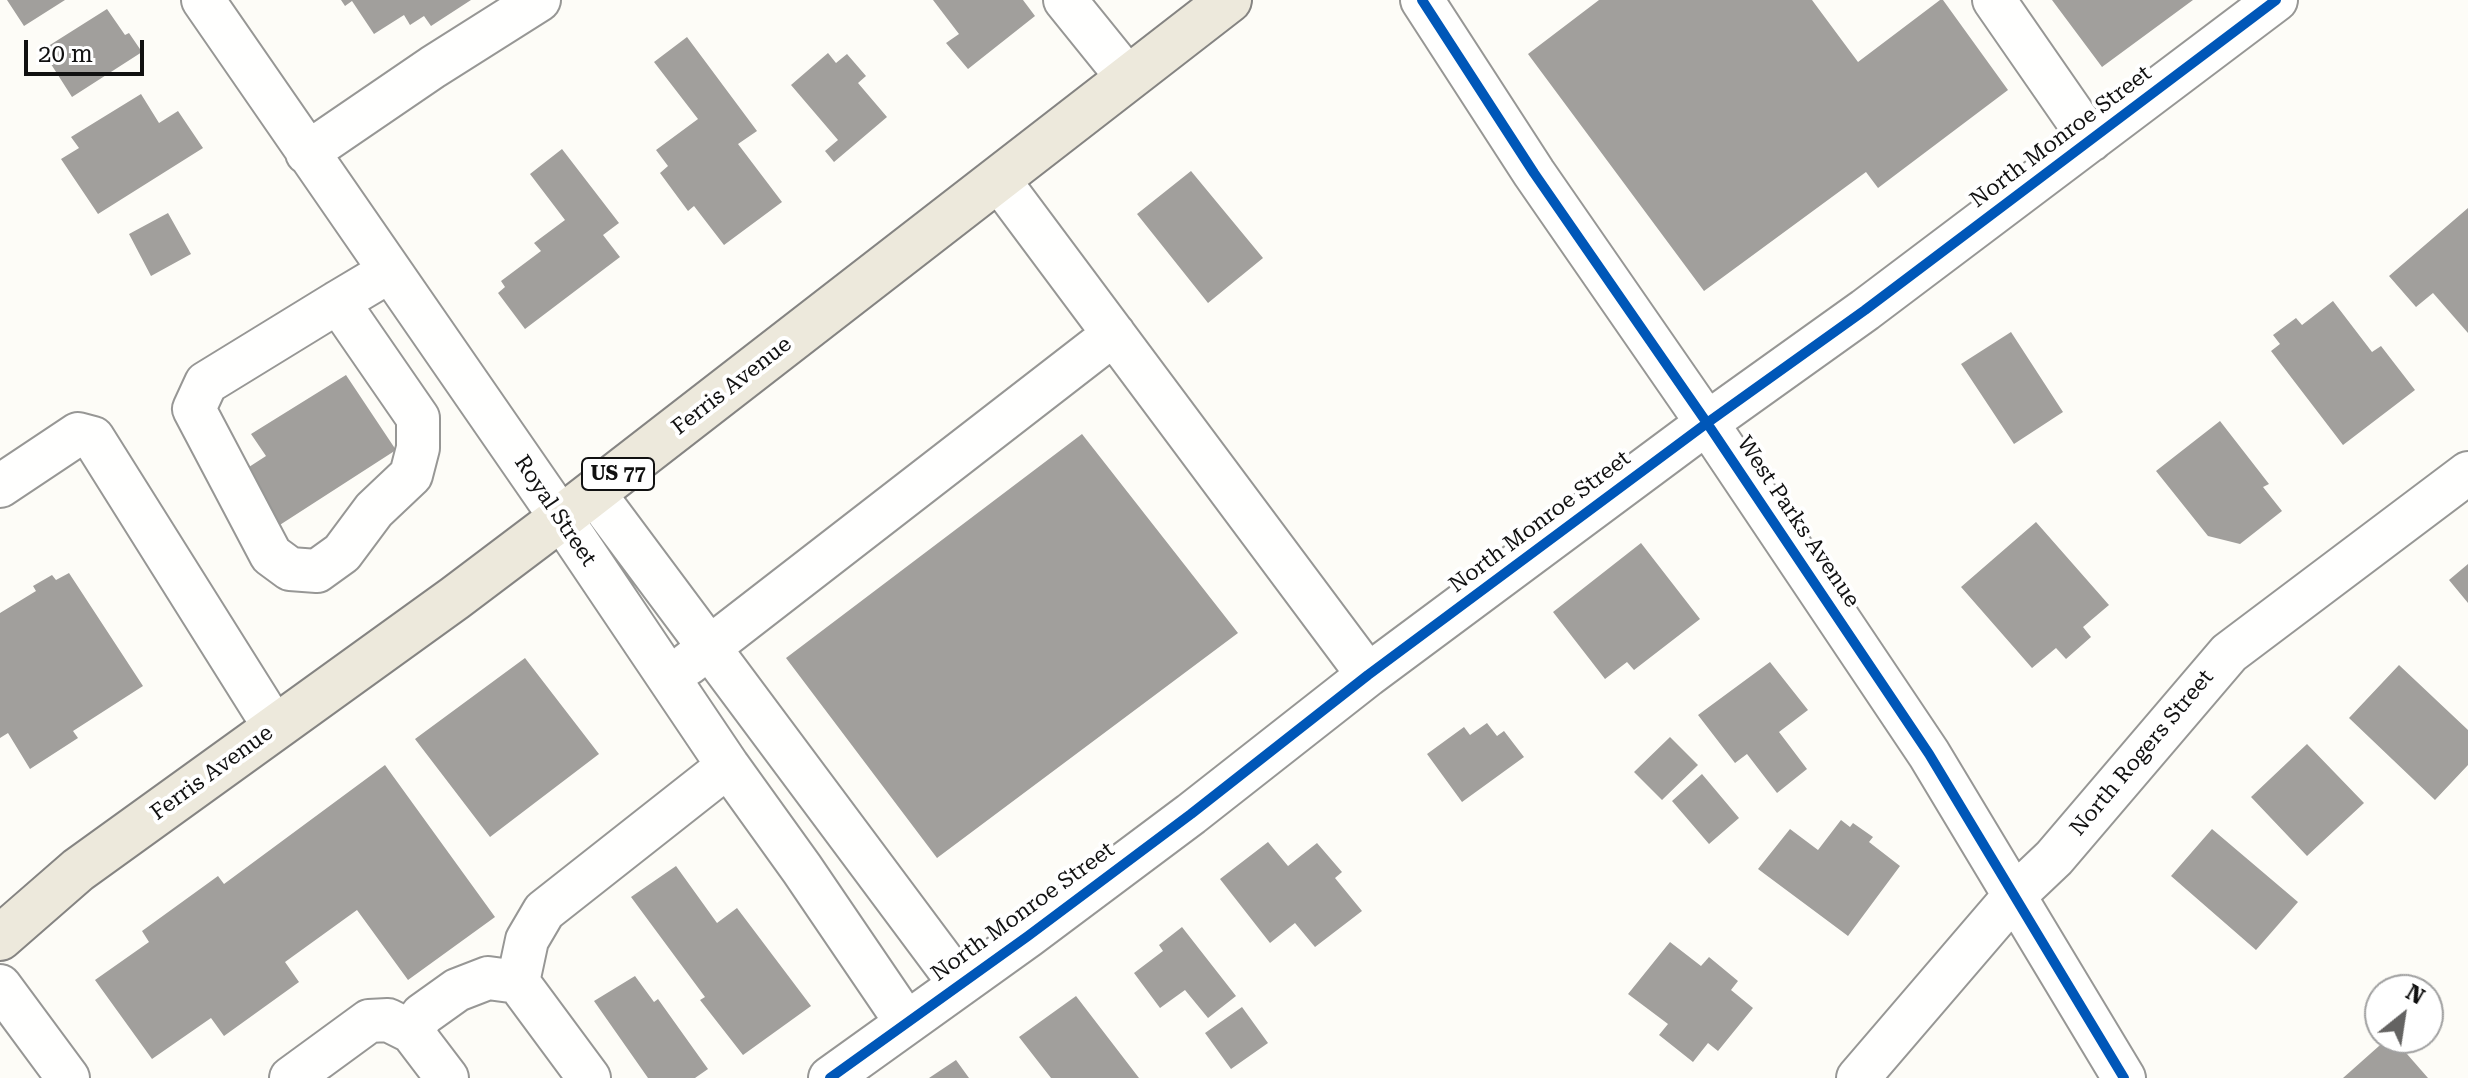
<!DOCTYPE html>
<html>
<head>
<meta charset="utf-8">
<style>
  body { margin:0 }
  #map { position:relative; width:2468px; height:1078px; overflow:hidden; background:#fdfcf7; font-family:"Roboto Serif",serif }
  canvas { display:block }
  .north { position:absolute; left:2364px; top:974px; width:80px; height:80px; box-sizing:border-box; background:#fff; border:2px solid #a0a0a0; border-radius:50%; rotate:30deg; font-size:22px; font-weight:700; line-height:32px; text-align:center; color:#111 }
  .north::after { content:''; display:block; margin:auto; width:28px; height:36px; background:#646362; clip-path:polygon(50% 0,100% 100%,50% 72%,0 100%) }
  .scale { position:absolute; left:24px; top:40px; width:120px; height:36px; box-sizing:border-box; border:4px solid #111; border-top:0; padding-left:10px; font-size:24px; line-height:28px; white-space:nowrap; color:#111; -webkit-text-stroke:6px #fff; paint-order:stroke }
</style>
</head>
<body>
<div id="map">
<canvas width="2468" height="1078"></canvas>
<div class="north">N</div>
<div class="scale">20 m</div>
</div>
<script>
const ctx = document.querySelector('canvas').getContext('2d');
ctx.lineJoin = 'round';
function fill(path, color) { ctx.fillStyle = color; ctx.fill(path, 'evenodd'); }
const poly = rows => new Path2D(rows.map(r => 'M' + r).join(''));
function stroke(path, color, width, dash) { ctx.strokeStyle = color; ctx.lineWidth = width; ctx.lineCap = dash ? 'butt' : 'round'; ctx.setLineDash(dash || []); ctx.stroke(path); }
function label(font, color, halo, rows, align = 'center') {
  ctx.font = font + ' "Roboto Serif",serif'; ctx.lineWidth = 8; ctx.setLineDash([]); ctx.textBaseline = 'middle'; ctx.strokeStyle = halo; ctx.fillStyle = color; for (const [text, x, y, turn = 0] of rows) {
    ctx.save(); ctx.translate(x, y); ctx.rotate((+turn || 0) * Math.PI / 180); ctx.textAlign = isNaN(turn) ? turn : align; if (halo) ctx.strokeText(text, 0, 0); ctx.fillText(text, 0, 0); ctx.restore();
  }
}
fill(poly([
  [7,0,65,0,24,26],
  [341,0,471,0,431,26,424,16,410,25,404,15,374,34,352,1,345,6],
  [933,0,1023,0,1035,16,968,69,946,43,959,34],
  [1599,0,1812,0,1858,62,1940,0,1943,0,2008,90,1878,188,1866,172,1704,291,1528,54],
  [2052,0,2193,0,2102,67],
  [107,9,125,35,129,33,142,52,72,97,42,50],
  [687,37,757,131,738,144,782,202,724,245,694,206,688,211,660,173,668,166,656,150,698,119,654,62],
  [828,53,836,63,847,54,866,76,858,83,887,117,834,162,825,151,838,140,791,85],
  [141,94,159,123,178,111,203,148,98,214,61,159,79,148,71,137],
  [562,149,619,223,603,235,620,257,525,329,498,293,505,287,501,281,541,251,534,243,565,220,530,174],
  [1191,171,1263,258,1208,303,1137,214],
  [2468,208,2468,333,2433,293,2416,307,2389,276],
  [168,213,191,254,151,276,129,234],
  [2333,301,2372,352,2381,346,2415,390,2343,445,2271,351,2280,344,2273,335,2296,318,2302,325],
  [2011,332,2063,412,2014,444,1961,364],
  [346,375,396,450,272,530,235,476,266,456,251,434],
  [2220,421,2269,484,2263,487,2282,511,2240,544,2208,536,2156,471],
  [1082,434,1238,633,937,858,786,658],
  [2036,522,2109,605,2083,627,2091,637,2066,659,2056,648,2032,668,1961,587],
  [1641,543,1700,619,1634,670,1627,662,1605,679,1553,612],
  [2468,564,2468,603,2449,580],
  [69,573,143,686,73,731,78,738,30,769,8,733,0,738,0,613,36,591,33,586,52,575,56,580],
  [525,658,599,754,490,837,415,739],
  [1770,662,1808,710,1779,732,1807,769,1777,793,1747,754,1735,763,1698,715],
  [2399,665,2468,730,2468,765,2435,800,2349,718],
  [1487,723,1497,736,1504,731,1524,757,1462,802,1427,754,1464,727,1470,735],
  [1670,737,1698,765,1662,800,1634,772],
  [2307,744,2364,803,2307,856,2251,797],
  [385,765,495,917,408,980,357,910,285,962,299,982,224,1036,211,1018,152,1059,95,980,149,942,142,931,218,876,224,884],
  [1702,774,1739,818,1709,844,1672,801],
  [1841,820,1850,827,1853,823,1873,837,1869,842,1900,866,1848,936,1758,869,1790,829,1818,850],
  [2212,829,2298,902,2256,950,2171,876],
  [1268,842,1288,866,1317,843,1342,872,1335,878,1362,911,1315,947,1295,923,1270,943,1220,879],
  [676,866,717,923,737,908,811,1006,743,1055,700,1000,705,997,631,897],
  [1182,927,1236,996,1208,1018,1185,990,1160,1008,1134,973,1163,951,1159,945],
  [1670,942,1701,966,1709,957,1738,981,1731,990,1753,1008,1718,1051,1708,1043,1693,1062,1659,1035,1668,1024,1628,994],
  [635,976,654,1002,658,999,708,1069,695,1078,648,1078,594,1001],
  [1076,996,1139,1078,1051,1078,1019,1037],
  [1242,1007,1268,1043,1231,1069,1205,1033],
  [2388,1038,2393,1038,2428,1078,2343,1078],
  [956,1060,969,1078,929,1078]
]), '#a19f9c');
const minor = poly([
  [203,0,561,518,728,766,802,869,906,1022],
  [1065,0,1128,78],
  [1422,0,1534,173,1707,423,1929,754,2124,1078],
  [1994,0,2091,140],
  [307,153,433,67,539,0],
  [998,179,1368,675],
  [338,302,418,418,418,448,411,475,374,510,342,553,317,571,290,569,271,555,194,409,206,383,338,302,390,271],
  [0,486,78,434,93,438,275,728],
  [594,493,960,984],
  [688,664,1114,334],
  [0,986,68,1078],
  [412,1032,422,1015,457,990,488,978,518,982],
  [291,1078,369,1021,388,1020,412,1032,447,1078],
  [589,1078,518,982,527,940,544,911,728,766],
  [830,1078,1028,936,1191,814,1368,675,1707,423,1865,310,2276,0],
  [1858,1078,2015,895,2054,858,2229,653,2468,473]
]);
const major = poly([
  [0,938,78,870,455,598,561,518,1229,0]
]);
stroke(minor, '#979795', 46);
stroke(major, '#858482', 48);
stroke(minor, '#fffffe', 42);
stroke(major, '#ede9dc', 44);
stroke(poly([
  [1422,0,1534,173,1707,423,1929,754,2124,1078],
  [830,1078,1028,936,1191,814,1368,675,1707,423,1865,310,2276,0]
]), '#0057b8', 10);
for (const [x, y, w] of [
  [618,474,72]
]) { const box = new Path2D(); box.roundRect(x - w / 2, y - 16, w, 32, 6); ctx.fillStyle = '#fff'; ctx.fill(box); stroke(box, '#111', 2); }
label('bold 20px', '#111', null, [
  ["US 77",618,474]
]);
label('22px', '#111', '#fff', [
  ["North Monroe Street",2061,137,-37],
  ["Ferris Avenue",732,386,-38],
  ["Royal Street",555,511,56],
  ["North Monroe Street",1540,522,-37],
  ["West Parks Avenue",1798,522,56],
  ["North Rogers Street",2142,753,-50],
  ["Ferris Avenue",212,773,-36],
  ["North Monroe Street",1023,912,-36]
]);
</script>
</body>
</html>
